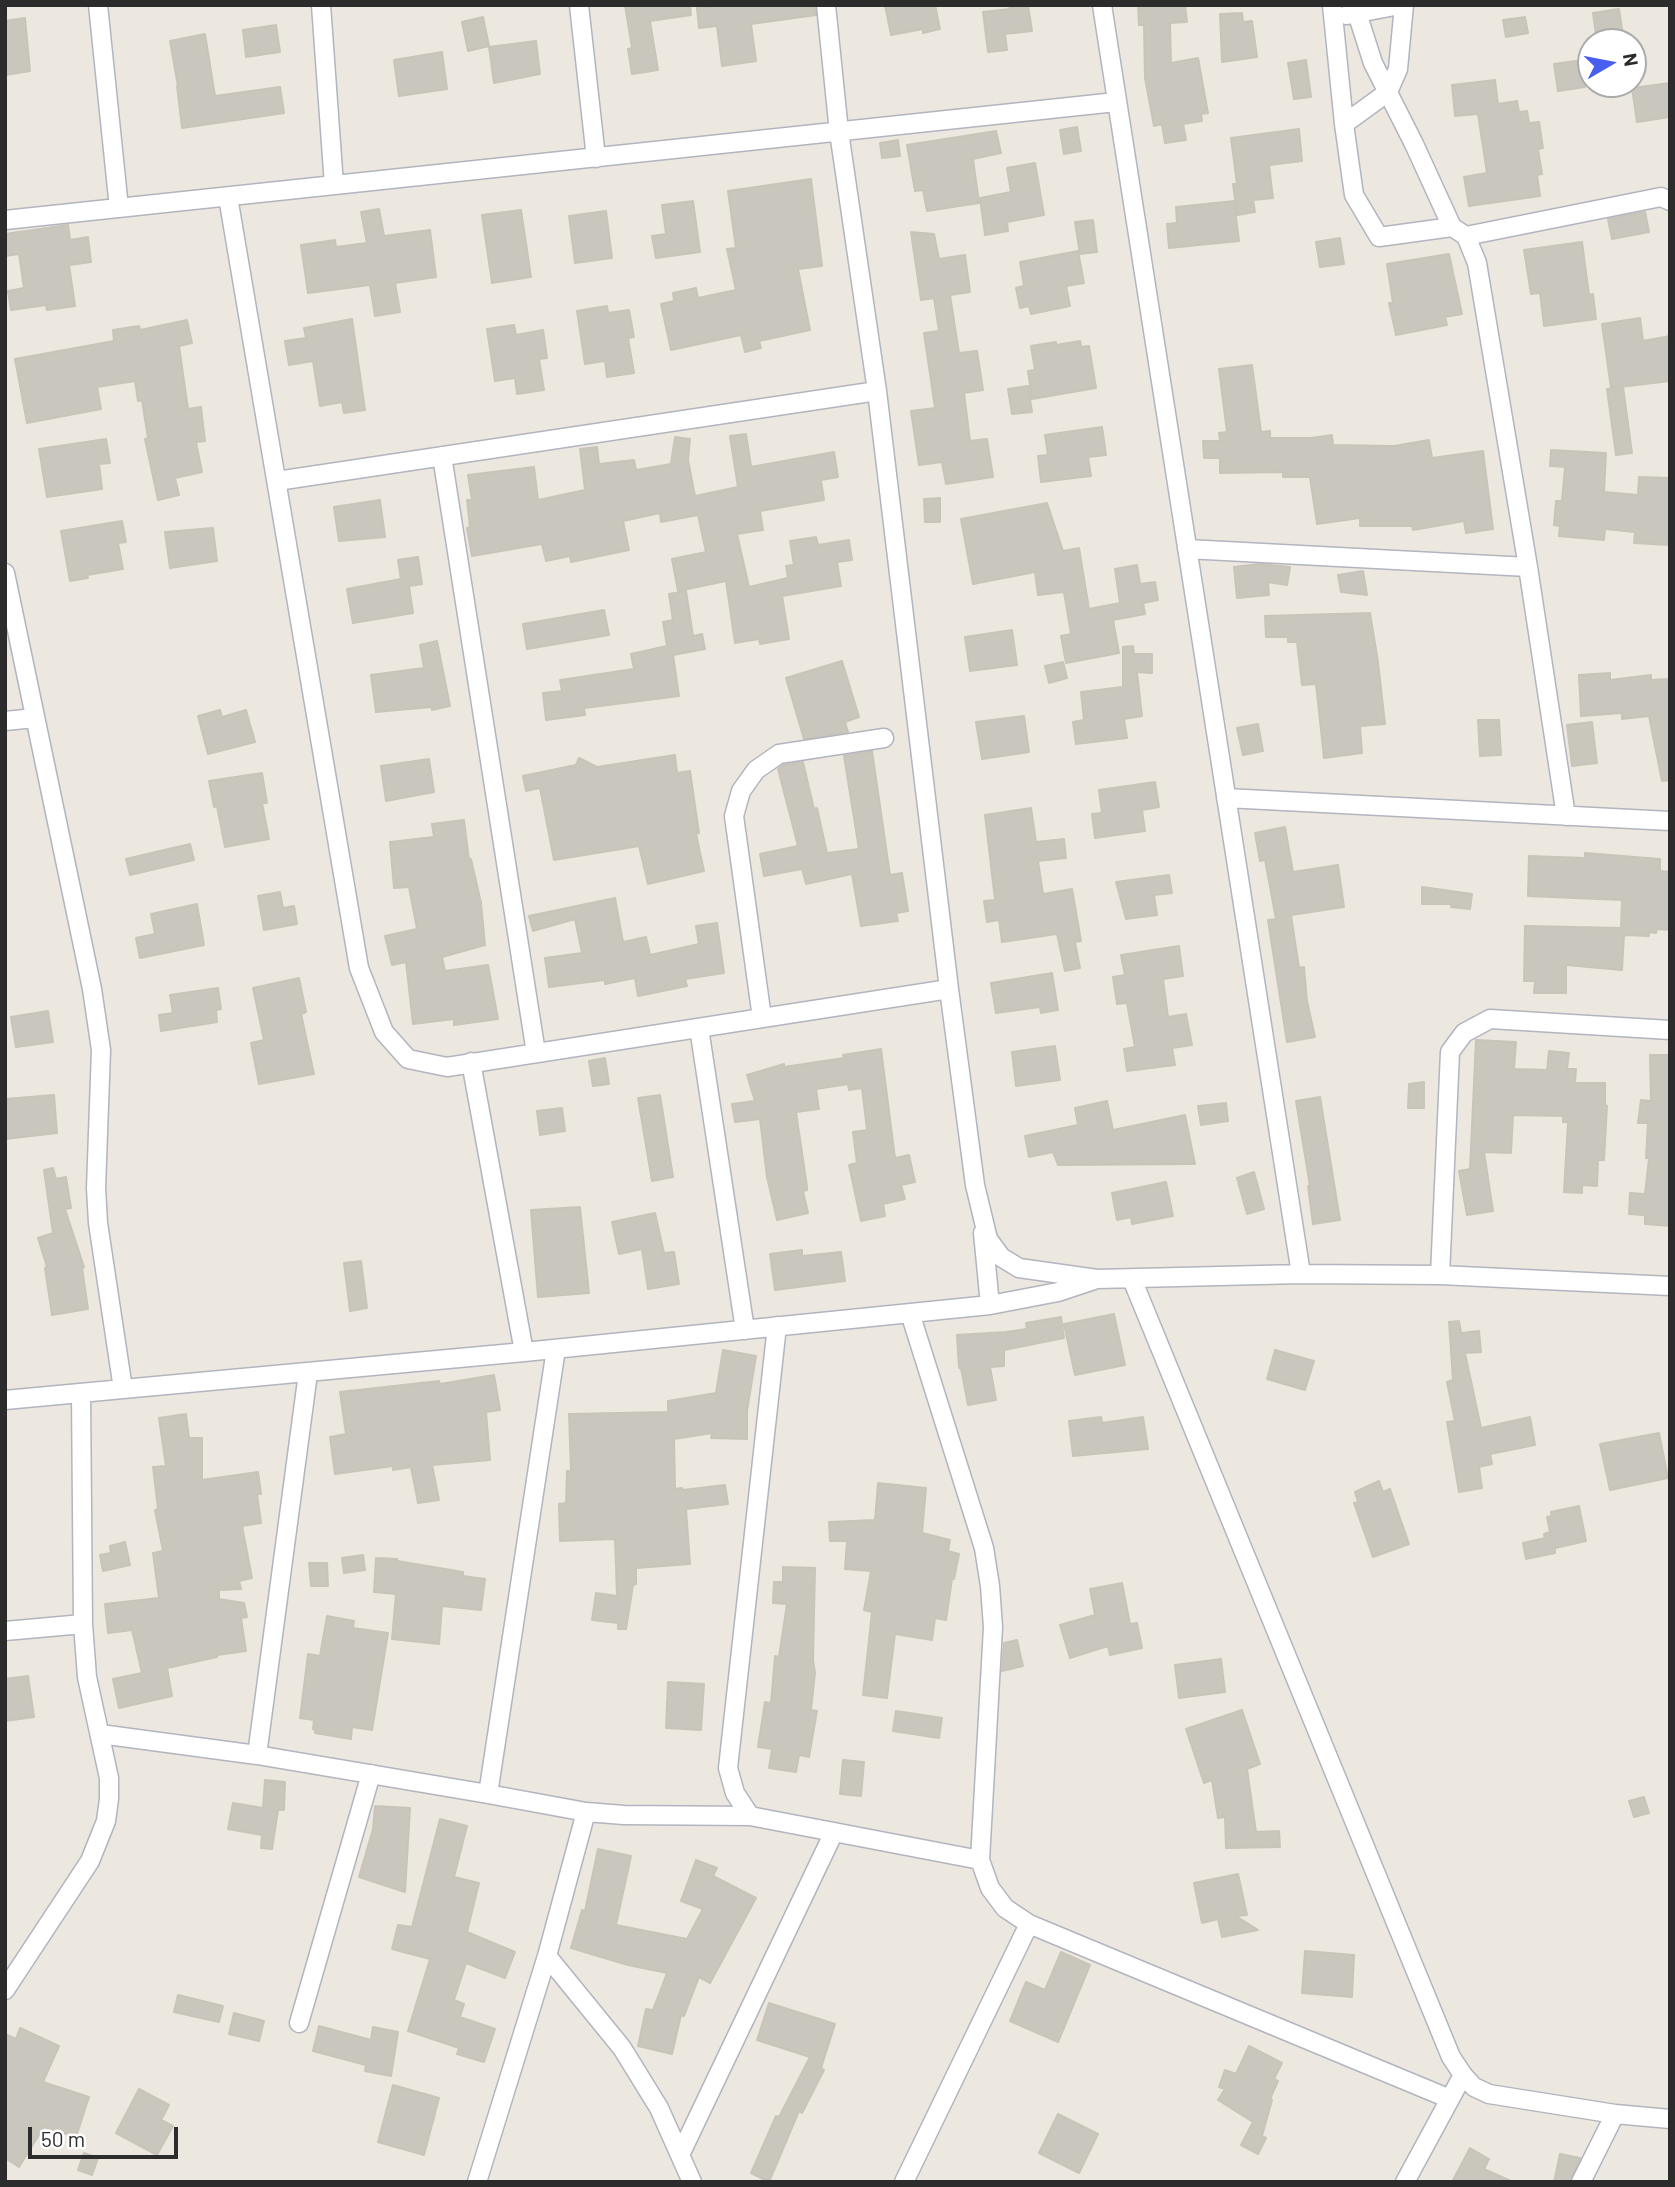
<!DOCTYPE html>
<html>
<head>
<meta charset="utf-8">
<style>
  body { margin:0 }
  #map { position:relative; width:1675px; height:2187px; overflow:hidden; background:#ede8df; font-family:Barlow,sans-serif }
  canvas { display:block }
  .frame { position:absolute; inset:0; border:7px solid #2c2c2c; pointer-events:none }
  .north { position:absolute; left:1577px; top:28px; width:70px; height:70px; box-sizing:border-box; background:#fff; border:2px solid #ababab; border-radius:50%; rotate:80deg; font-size:19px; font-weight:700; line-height:28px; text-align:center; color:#2c2c2c }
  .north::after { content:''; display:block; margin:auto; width:24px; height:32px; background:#485ef1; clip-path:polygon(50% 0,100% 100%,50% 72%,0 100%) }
  .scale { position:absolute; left:28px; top:2127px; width:150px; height:32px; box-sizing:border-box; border:4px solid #2c2c2c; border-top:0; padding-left:9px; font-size:21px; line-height:24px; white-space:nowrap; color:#2c2c2c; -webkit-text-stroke:5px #fff; paint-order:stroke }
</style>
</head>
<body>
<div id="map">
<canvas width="1675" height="2187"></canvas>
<div class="frame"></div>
<div class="north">N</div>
<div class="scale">50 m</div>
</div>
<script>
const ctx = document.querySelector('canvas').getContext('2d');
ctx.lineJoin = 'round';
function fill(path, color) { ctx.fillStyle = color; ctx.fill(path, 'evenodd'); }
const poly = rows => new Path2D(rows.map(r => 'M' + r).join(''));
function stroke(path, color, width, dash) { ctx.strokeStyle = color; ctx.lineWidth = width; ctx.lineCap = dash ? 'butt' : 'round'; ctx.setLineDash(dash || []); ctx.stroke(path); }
const building = poly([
  [625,5,690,5,691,15,650,21,658,70,632,74,628,49,632,48,625,5],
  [720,5,815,5,816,15,751,24,756,61,722,66,717,26,699,28,697,8,720,5],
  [885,5,935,5,940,29,923,33,923,29,891,35,885,5],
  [1009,5,1028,5,1032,31,1005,34,1007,50,988,52,983,12,1010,9,1009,5],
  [1138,5,1185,5,1187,22,1170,23,1171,63,1198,58,1208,113,1201,114,1202,121,1183,124,1186,140,1165,143,1162,124,1154,126,1145,78,1144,25,1139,25,1138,5],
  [1619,9,1624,42,1597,42,1593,13,1619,9],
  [1242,13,1243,22,1252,21,1257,57,1222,62,1220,14,1242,13],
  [483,17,489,46,468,51,462,22,483,17],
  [1525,17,1528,33,1506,37,1503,20,1525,17],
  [25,18,30,71,5,75,5,21,25,18],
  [276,25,280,52,246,57,243,30,276,25],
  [205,34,215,96,280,87,284,113,182,128,177,86,178,86,170,41,205,34],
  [536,41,540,74,494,83,489,47,536,41],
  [442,52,447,89,399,96,394,60,442,52],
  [1591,59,1591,84,1585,85,1585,87,1558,91,1554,64,1591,59],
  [1306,60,1311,97,1294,99,1288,63,1306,60],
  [1495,80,1498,104,1517,101,1519,112,1527,111,1529,123,1539,122,1543,148,1538,149,1542,174,1537,175,1540,196,1469,206,1464,177,1487,173,1478,114,1455,116,1452,85,1495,80],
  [1670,83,1670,117,1637,122,1632,88,1670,83],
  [1077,127,1081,151,1064,154,1060,130,1077,127],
  [1299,129,1302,161,1269,165,1273,198,1253,200,1255,212,1237,215,1233,184,1237,184,1231,138,1299,129],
  [996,131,1001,153,973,159,979,203,927,211,923,190,915,191,907,145,996,131],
  [898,140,900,156,882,158,880,143,898,140],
  [1035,163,1044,215,1007,222,1008,231,985,235,980,198,1011,192,1007,168,1035,163],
  [811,179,822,266,798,269,810,330,759,341,761,348,745,352,741,335,671,350,661,304,674,301,673,293,696,288,698,298,736,290,727,249,736,248,728,191,811,179],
  [693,201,700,252,656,258,652,236,666,234,662,205,693,201],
  [1234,201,1239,241,1169,248,1167,224,1177,223,1176,207,1234,201],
  [379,209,384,236,430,230,436,277,395,283,400,312,375,316,370,285,308,293,301,245,335,240,336,247,367,243,361,212,379,209],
  [521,210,531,277,492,283,482,215,521,210],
  [606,211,612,258,575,263,569,216,606,211],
  [1645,212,1649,232,1612,239,1608,219,1645,212],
  [1093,220,1097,252,1080,254,1075,222,1093,220],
  [68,225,70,240,88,237,91,262,69,265,75,306,47,310,46,305,11,310,8,291,24,288,19,254,5,256,5,234,68,225],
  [911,232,934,234,939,259,965,255,970,292,950,295,959,353,977,351,983,390,964,393,970,441,987,439,993,477,946,484,942,462,919,465,911,411,935,408,924,333,939,331,934,298,921,300,911,232],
  [1340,238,1344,264,1320,267,1316,242,1340,238],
  [1582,242,1589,295,1593,294,1596,319,1544,326,1540,293,1531,294,1524,250,1582,242],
  [1078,251,1084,283,1066,286,1070,306,1031,314,1029,306,1020,308,1016,288,1024,286,1020,262,1078,251],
  [1449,254,1462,314,1445,317,1447,325,1396,335,1389,303,1393,303,1387,264,1449,254],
  [607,306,608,313,629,310,634,337,628,338,634,373,607,377,605,361,585,364,577,311,607,306],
  [1640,318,1643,341,1670,336,1670,381,1611,388,1602,324,1640,318],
  [352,319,365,410,344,413,342,402,320,406,313,361,289,365,285,341,306,338,304,328,352,319],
  [187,320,192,343,179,346,188,409,201,407,205,441,196,442,202,472,175,478,179,495,158,500,145,439,148,438,142,400,138,401,135,381,97,387,101,409,27,423,15,359,114,341,113,330,139,326,140,330,187,320],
  [514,325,516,335,543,330,547,358,539,359,544,390,517,394,515,378,495,381,487,329,514,325],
  [1080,341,1081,347,1089,346,1096,388,1032,399,1028,371,1035,370,1031,346,1056,342,1056,345,1080,341],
  [1252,365,1261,432,1270,431,1270,438,1311,438,1332,435,1333,445,1394,446,1429,440,1432,458,1483,451,1493,529,1466,533,1464,521,1413,530,1412,526,1360,526,1360,518,1317,524,1310,477,1283,477,1283,472,1220,473,1220,458,1204,458,1203,441,1220,441,1219,433,1227,432,1219,369,1252,365],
  [1028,386,1032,412,1012,414,1008,389,1028,386],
  [1623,387,1632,453,1616,455,1607,389,1623,387],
  [1102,427,1106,455,1088,457,1091,476,1041,482,1038,456,1048,455,1045,435,1102,427],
  [746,434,751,467,834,452,838,477,821,480,824,500,760,511,763,530,737,534,749,587,788,578,786,566,794,565,790,541,816,537,818,545,849,540,852,560,837,562,841,586,782,596,789,639,760,644,759,639,735,643,726,581,678,591,672,559,706,552,698,515,661,522,660,513,623,521,629,550,571,562,570,556,546,561,542,544,472,556,467,528,470,527,467,500,472,500,468,475,534,467,538,500,585,490,580,449,597,447,599,464,634,460,636,470,671,464,675,437,690,439,688,460,695,496,738,487,730,436,746,434],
  [106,439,110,463,99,464,102,489,47,497,39,449,106,439],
  [1551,450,1606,453,1604,492,1638,495,1639,477,1670,478,1670,545,1634,543,1635,532,1605,529,1604,540,1559,536,1560,526,1554,525,1556,501,1562,501,1565,467,1550,466,1551,450],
  [940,498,940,522,925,522,924,499,940,498],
  [380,500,385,537,339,541,334,507,380,500],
  [1047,503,1063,551,1079,548,1089,609,1120,603,1115,569,1137,565,1140,584,1155,582,1158,600,1143,603,1145,614,1113,620,1119,653,1066,663,1061,636,1071,634,1064,592,1038,595,1035,572,973,584,961,519,1047,503],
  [122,521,126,542,118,543,123,569,87,575,88,578,70,581,61,531,122,521],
  [213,528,217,561,170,568,165,532,213,528],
  [418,557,422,584,409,586,413,613,353,623,347,589,401,579,398,560,418,557],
  [1259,564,1290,567,1287,585,1268,582,1269,595,1237,598,1234,567,1259,564],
  [1363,571,1367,595,1341,592,1338,575,1363,571],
  [686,591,693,636,702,634,705,649,673,655,679,696,584,708,585,715,546,720,543,693,562,691,560,680,634,669,631,654,667,646,663,622,673,620,669,594,686,591],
  [604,610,609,635,527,649,523,624,604,610],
  [1370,613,1378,662,1385,724,1360,726,1362,753,1324,758,1316,684,1302,685,1297,642,1288,642,1288,637,1266,637,1265,616,1370,613],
  [1012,630,1017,665,970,671,965,637,1012,630],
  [437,641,450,706,432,710,432,707,376,712,371,675,424,668,420,645,437,641],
  [1133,646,1134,654,1152,654,1152,673,1137,672,1142,716,1124,719,1127,738,1076,744,1073,722,1084,720,1081,692,1123,687,1123,647,1133,646],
  [842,661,859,717,845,722,848,732,804,739,786,678,842,661],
  [1063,662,1067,678,1049,683,1045,666,1063,662],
  [1610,673,1610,680,1651,675,1651,680,1670,679,1670,780,1662,781,1649,716,1622,719,1622,713,1581,716,1579,675,1610,673],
  [220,710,222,717,246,710,255,742,208,754,198,716,220,710],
  [1024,716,1029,752,982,759,976,722,1024,716],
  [1478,720,1499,720,1501,755,1480,756,1478,720],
  [1592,722,1597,763,1572,766,1567,725,1592,722],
  [1258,724,1263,751,1243,755,1237,728,1258,724],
  [872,751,890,875,902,873,908,911,896,913,898,921,861,926,852,874,806,884,802,869,764,876,760,854,798,846,778,769,783,765,803,762,814,809,817,808,827,853,859,849,844,756,872,751],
  [675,755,677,773,690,771,699,833,696,834,704,871,648,884,639,846,554,860,540,788,526,791,523,776,576,765,579,758,597,767,675,755],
  [429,759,434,792,386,801,381,766,429,759],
  [262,773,267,803,262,803,269,839,225,847,217,806,214,807,209,781,262,773],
  [1155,782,1159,807,1142,810,1145,831,1095,838,1092,814,1102,813,1099,790,1155,782],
  [1031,808,1036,842,1064,839,1066,858,1038,861,1043,894,1072,889,1081,941,1075,942,1080,968,1065,971,1057,934,1002,942,999,920,987,922,984,901,995,900,985,815,1031,808],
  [464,820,469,860,471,859,481,903,485,945,442,957,445,971,488,965,498,1019,454,1025,454,1019,413,1024,406,962,392,965,385,936,417,929,409,887,394,888,390,842,434,837,432,824,464,820],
  [1285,827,1293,872,1338,865,1344,907,1291,915,1299,968,1304,967,1307,1001,1315,1037,1287,1042,1268,920,1276,919,1265,860,1260,861,1255,833,1285,827],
  [190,844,194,860,130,875,126,859,190,844],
  [1585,853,1660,859,1660,871,1670,872,1670,930,1657,929,1656,933,1649,932,1649,936,1624,935,1622,970,1566,965,1566,993,1534,993,1535,981,1524,981,1525,926,1621,928,1622,900,1528,896,1529,856,1585,858,1585,853],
  [1169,875,1172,893,1154,895,1157,915,1126,919,1116,882,1169,875],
  [1422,887,1472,894,1470,909,1451,907,1452,904,1422,904,1422,887],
  [280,892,283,908,294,906,297,924,264,930,258,896,280,892],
  [615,898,623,942,646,937,650,955,699,944,696,926,717,923,724,973,685,979,687,986,638,996,635,978,605,984,605,980,549,987,545,958,582,953,575,919,533,931,529,916,615,898],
  [197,904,204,945,140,958,136,938,155,934,151,914,197,904],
  [1179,946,1183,976,1163,979,1168,1017,1186,1014,1192,1045,1172,1048,1175,1065,1127,1071,1124,1049,1135,1047,1127,1003,1117,1004,1113,977,1125,975,1121,955,1179,946],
  [1052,973,1058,1010,1041,1013,1040,1007,996,1013,991,983,1052,973],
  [299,978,306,1012,301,1014,314,1074,259,1084,251,1043,264,1040,253,988,299,978],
  [218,988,221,1009,216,1010,217,1022,161,1031,159,1015,173,1013,170,995,218,988],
  [48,1011,53,1042,16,1047,11,1017,48,1011],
  [1476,1040,1516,1042,1514,1069,1547,1070,1549,1051,1569,1053,1567,1069,1576,1069,1575,1083,1605,1083,1605,1105,1607,1106,1604,1160,1598,1160,1597,1186,1582,1185,1582,1193,1564,1192,1568,1122,1563,1122,1563,1116,1513,1115,1511,1153,1484,1152,1493,1211,1467,1215,1459,1171,1470,1169,1476,1040],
  [1055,1046,1060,1080,1016,1086,1012,1052,1055,1046],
  [881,1049,895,1158,909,1155,915,1182,901,1185,905,1199,883,1204,885,1216,861,1221,849,1165,857,1163,853,1132,867,1130,862,1088,849,1090,848,1084,816,1089,819,1109,796,1112,807,1187,807,1190,803,1191,808,1213,777,1220,767,1177,760,1119,735,1122,732,1104,755,1101,747,1075,784,1064,784,1067,844,1058,843,1055,881,1049],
  [1650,1055,1670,1055,1670,1226,1645,1224,1645,1215,1629,1214,1630,1193,1645,1194,1649,1158,1646,1158,1648,1123,1638,1123,1641,1100,1651,1101,1650,1055],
  [605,1058,609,1084,593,1086,589,1061,605,1058],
  [1424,1082,1424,1108,1408,1108,1409,1084,1424,1082],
  [54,1095,57,1133,5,1139,5,1099,54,1095],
  [660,1095,673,1177,652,1181,638,1098,660,1095],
  [1320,1097,1340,1220,1313,1224,1308,1186,1310,1186,1296,1101,1320,1097],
  [1107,1101,1113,1130,1185,1115,1195,1164,1058,1165,1053,1152,1029,1157,1025,1136,1078,1125,1075,1108,1107,1101],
  [1226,1103,1228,1121,1201,1125,1198,1106,1226,1103],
  [562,1108,565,1131,540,1135,537,1111,562,1108],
  [53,1168,56,1179,66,1177,71,1208,65,1209,84,1267,82,1268,88,1309,52,1315,45,1268,47,1267,38,1238,53,1233,44,1170,53,1168],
  [1254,1172,1264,1209,1247,1214,1237,1178,1254,1172],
  [1166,1182,1173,1216,1132,1224,1131,1217,1117,1220,1112,1193,1166,1182],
  [580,1207,589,1293,538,1297,531,1210,580,1207],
  [655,1213,664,1253,674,1252,679,1284,648,1289,642,1249,619,1254,612,1222,655,1213],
  [802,1250,802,1256,841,1252,845,1281,775,1290,770,1254,802,1250],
  [361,1261,367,1308,350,1311,344,1263,361,1261],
  [1114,1314,1125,1365,1075,1375,1064,1324,1114,1314],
  [1061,1317,1064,1338,1004,1350,1004,1366,990,1367,996,1400,968,1405,961,1368,959,1368,957,1335,1006,1332,1027,1329,1026,1323,1061,1317],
  [1459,1321,1461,1333,1479,1331,1481,1352,1465,1353,1481,1428,1530,1417,1535,1445,1490,1454,1492,1464,1479,1467,1482,1488,1459,1492,1447,1422,1455,1421,1447,1382,1453,1380,1449,1322,1459,1321],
  [723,1350,756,1356,747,1411,747,1439,711,1438,712,1433,674,1439,675,1489,682,1488,683,1490,725,1485,728,1504,686,1509,690,1564,636,1568,636,1584,633,1585,626,1629,618,1629,618,1623,592,1620,596,1593,617,1596,615,1539,560,1541,559,1504,566,1503,567,1471,571,1471,569,1414,668,1412,668,1401,716,1393,723,1350],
  [1275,1350,1314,1361,1305,1390,1267,1379,1275,1350],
  [494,1375,500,1410,486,1412,490,1460,432,1465,439,1500,418,1503,411,1467,393,1470,393,1466,335,1474,330,1437,346,1434,340,1392,439,1381,440,1384,494,1375],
  [186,1414,189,1438,202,1438,202,1480,258,1472,261,1494,257,1494,261,1523,242,1526,252,1578,239,1581,241,1589,219,1590,219,1599,244,1603,247,1617,241,1618,246,1651,217,1655,217,1657,167,1668,172,1696,119,1708,113,1679,142,1673,132,1630,108,1633,105,1604,159,1598,153,1553,163,1551,155,1510,158,1509,153,1467,166,1466,159,1418,186,1414],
  [1101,1417,1102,1423,1143,1417,1148,1449,1073,1456,1069,1421,1101,1417],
  [1659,1433,1668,1478,1610,1490,1600,1444,1659,1433],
  [1379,1481,1383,1492,1390,1489,1409,1544,1373,1557,1354,1503,1358,1502,1355,1492,1379,1481],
  [878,1483,926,1488,922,1533,950,1540,948,1551,959,1554,954,1579,952,1579,946,1620,935,1618,932,1640,895,1634,887,1698,863,1695,872,1612,864,1610,871,1571,845,1569,847,1541,830,1541,829,1522,875,1520,878,1483],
  [1579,1506,1586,1541,1555,1548,1555,1553,1526,1559,1523,1543,1545,1538,1544,1534,1550,1532,1547,1517,1552,1516,1551,1512,1579,1506],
  [125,1542,130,1565,103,1571,100,1555,111,1553,110,1546,125,1542],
  [363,1555,365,1570,344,1573,342,1558,363,1555],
  [376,1558,397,1559,397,1561,463,1572,463,1576,485,1579,481,1610,442,1606,439,1644,392,1639,396,1594,374,1592,376,1558],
  [309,1563,327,1563,328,1586,311,1586,309,1563],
  [783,1567,815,1568,813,1660,815,1673,811,1710,817,1711,809,1757,799,1755,796,1772,769,1768,772,1749,758,1747,765,1702,771,1703,775,1656,779,1657,787,1604,773,1603,774,1582,783,1582,783,1567],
  [1122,1583,1130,1624,1137,1623,1142,1648,1110,1655,1108,1646,1070,1658,1060,1625,1095,1615,1090,1589,1122,1583],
  [327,1616,354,1621,353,1628,388,1633,372,1730,352,1727,351,1739,315,1733,315,1730,313,1729,314,1720,300,1718,308,1654,320,1656,327,1616],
  [1017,1640,1023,1666,1002,1671,1004,1643,1017,1640],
  [1221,1659,1225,1692,1179,1698,1175,1665,1221,1659],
  [28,1676,34,1717,5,1721,5,1679,28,1676],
  [668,1682,704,1684,701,1730,666,1728,668,1682],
  [1242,1710,1260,1764,1247,1769,1256,1832,1279,1831,1280,1847,1226,1848,1225,1817,1218,1818,1212,1780,1204,1783,1186,1729,1242,1710],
  [896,1711,942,1718,939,1738,893,1731,896,1711],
  [843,1760,864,1762,861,1796,840,1794,843,1760],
  [265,1780,285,1782,284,1810,278,1810,272,1849,261,1848,262,1835,228,1829,233,1803,263,1808,265,1780],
  [1644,1797,1649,1813,1634,1817,1629,1801,1644,1797],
  [375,1806,410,1808,405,1892,359,1877,373,1829,375,1806],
  [440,1819,467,1826,454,1877,479,1883,467,1932,515,1952,505,1978,466,1963,454,2000,464,2004,460,2017,495,2029,484,2062,457,2054,459,2048,408,2031,430,1959,392,1949,398,1925,412,1927,440,1819],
  [598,1849,631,1856,616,1925,687,1939,703,1909,681,1901,696,1860,717,1868,713,1876,756,1898,710,1983,699,1977,684,2016,681,2015,672,2054,638,2046,646,2009,653,2010,667,1973,628,1965,571,1948,582,1910,585,1911,598,1849],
  [1238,1874,1247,1915,1236,1916,1258,1930,1222,1937,1218,1919,1202,1923,1194,1883,1238,1874],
  [1305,1951,1354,1955,1352,1997,1302,1993,1305,1951],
  [1061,1952,1090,1965,1058,2042,1010,2021,1026,1982,1045,1990,1061,1952],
  [178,1995,223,2006,219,2022,174,2012,178,1995],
  [769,2003,835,2024,821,2068,824,2070,802,2113,799,2111,769,2182,751,2173,776,2116,779,2117,810,2057,757,2040,769,2003],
  [234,2013,264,2021,259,2041,229,2034,234,2013],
  [319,2026,371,2040,373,2027,398,2032,391,2076,365,2071,366,2065,313,2051,319,2026],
  [20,2028,59,2046,43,2082,89,2097,76,2137,44,2127,19,2167,5,2158,5,2034,16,2039,20,2028],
  [1249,2046,1282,2063,1274,2079,1278,2081,1270,2099,1272,2100,1262,2136,1266,2138,1258,2154,1241,2145,1253,2122,1218,2100,1225,2089,1219,2087,1225,2070,1236,2074,1249,2046],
  [393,2085,439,2098,424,2155,378,2142,393,2085],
  [139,2089,169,2105,161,2120,173,2126,157,2155,116,2133,139,2089],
  [1058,2114,1098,2134,1079,2173,1039,2153,1058,2114],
  [1470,2148,1489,2159,1484,2169,1513,2182,1452,2182,1470,2148],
  [84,2153,98,2158,92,2175,78,2170,84,2153],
  [1560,2154,1580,2158,1570,2182,1554,2182,1560,2154]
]);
fill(building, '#c9c6bd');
stroke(building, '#c8c4b9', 2);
const minor = poly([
  [98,5,119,208],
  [321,5,334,185],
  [579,5,596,158],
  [826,5,839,132,877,391,949,989,975,1185,988,1239,1001,1257,1019,1268,1097,1279,1301,1274,1440,1275,1670,1286],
  [1102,5,1301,1274],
  [1332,5,1344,124,1354,195,1379,237,1452,227,1466,236,1477,263,1528,567,1566,816],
  [1357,13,1373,63,1414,144,1452,227],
  [1347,15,1400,5],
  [1344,124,1388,92,1398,69,1404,5],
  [228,197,359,968,384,1032,408,1059,447,1067,949,989],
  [5,220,1116,102],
  [1466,236,1661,197,1670,201],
  [442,456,536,1053],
  [277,481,877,391],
  [1187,549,1528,567],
  [5,573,92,989,101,1050,96,1188,98,1223,123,1389,524,1352,471,1062],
  [5,721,35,718],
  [1226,798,1670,821],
  [762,1018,734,816,741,791,756,770,779,754,884,738],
  [699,1028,745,1330],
  [983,1233,990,1305],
  [1440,1275,1450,1052,1464,1033,1490,1019,1670,1030],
  [1132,1279,1451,2057,1463,2075,1474,2087,1489,2094,1615,2114],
  [910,1313,984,1548,990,1586,993,1627,980,1860,990,1888,1005,1908,1029,1924,1450,2099],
  [777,1326,728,1768,735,1793,750,1816,980,1860],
  [556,1349,488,1794,586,1812,624,1815,750,1816],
  [524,1352,990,1305,1058,1292,1094,1280],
  [5,1400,123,1389],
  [5,1631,83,1624],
  [100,1734,257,1755,488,1794],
  [257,1755,308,1373],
  [547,1956,622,2048,659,2108,692,2182],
  [5,1990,90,1861,106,1821,109,1799,109,1778,87,1677,83,1624,81,1393],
  [299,2023,371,1774],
  [680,2155,834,1832],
  [477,2182,547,1956,586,1812],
  [904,2182,1029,1924],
  [1405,2182,1463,2075],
  [1581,2182,1615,2114,1670,2119]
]);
stroke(minor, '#b2b4bf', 21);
stroke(minor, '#fff', 18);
</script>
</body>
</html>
